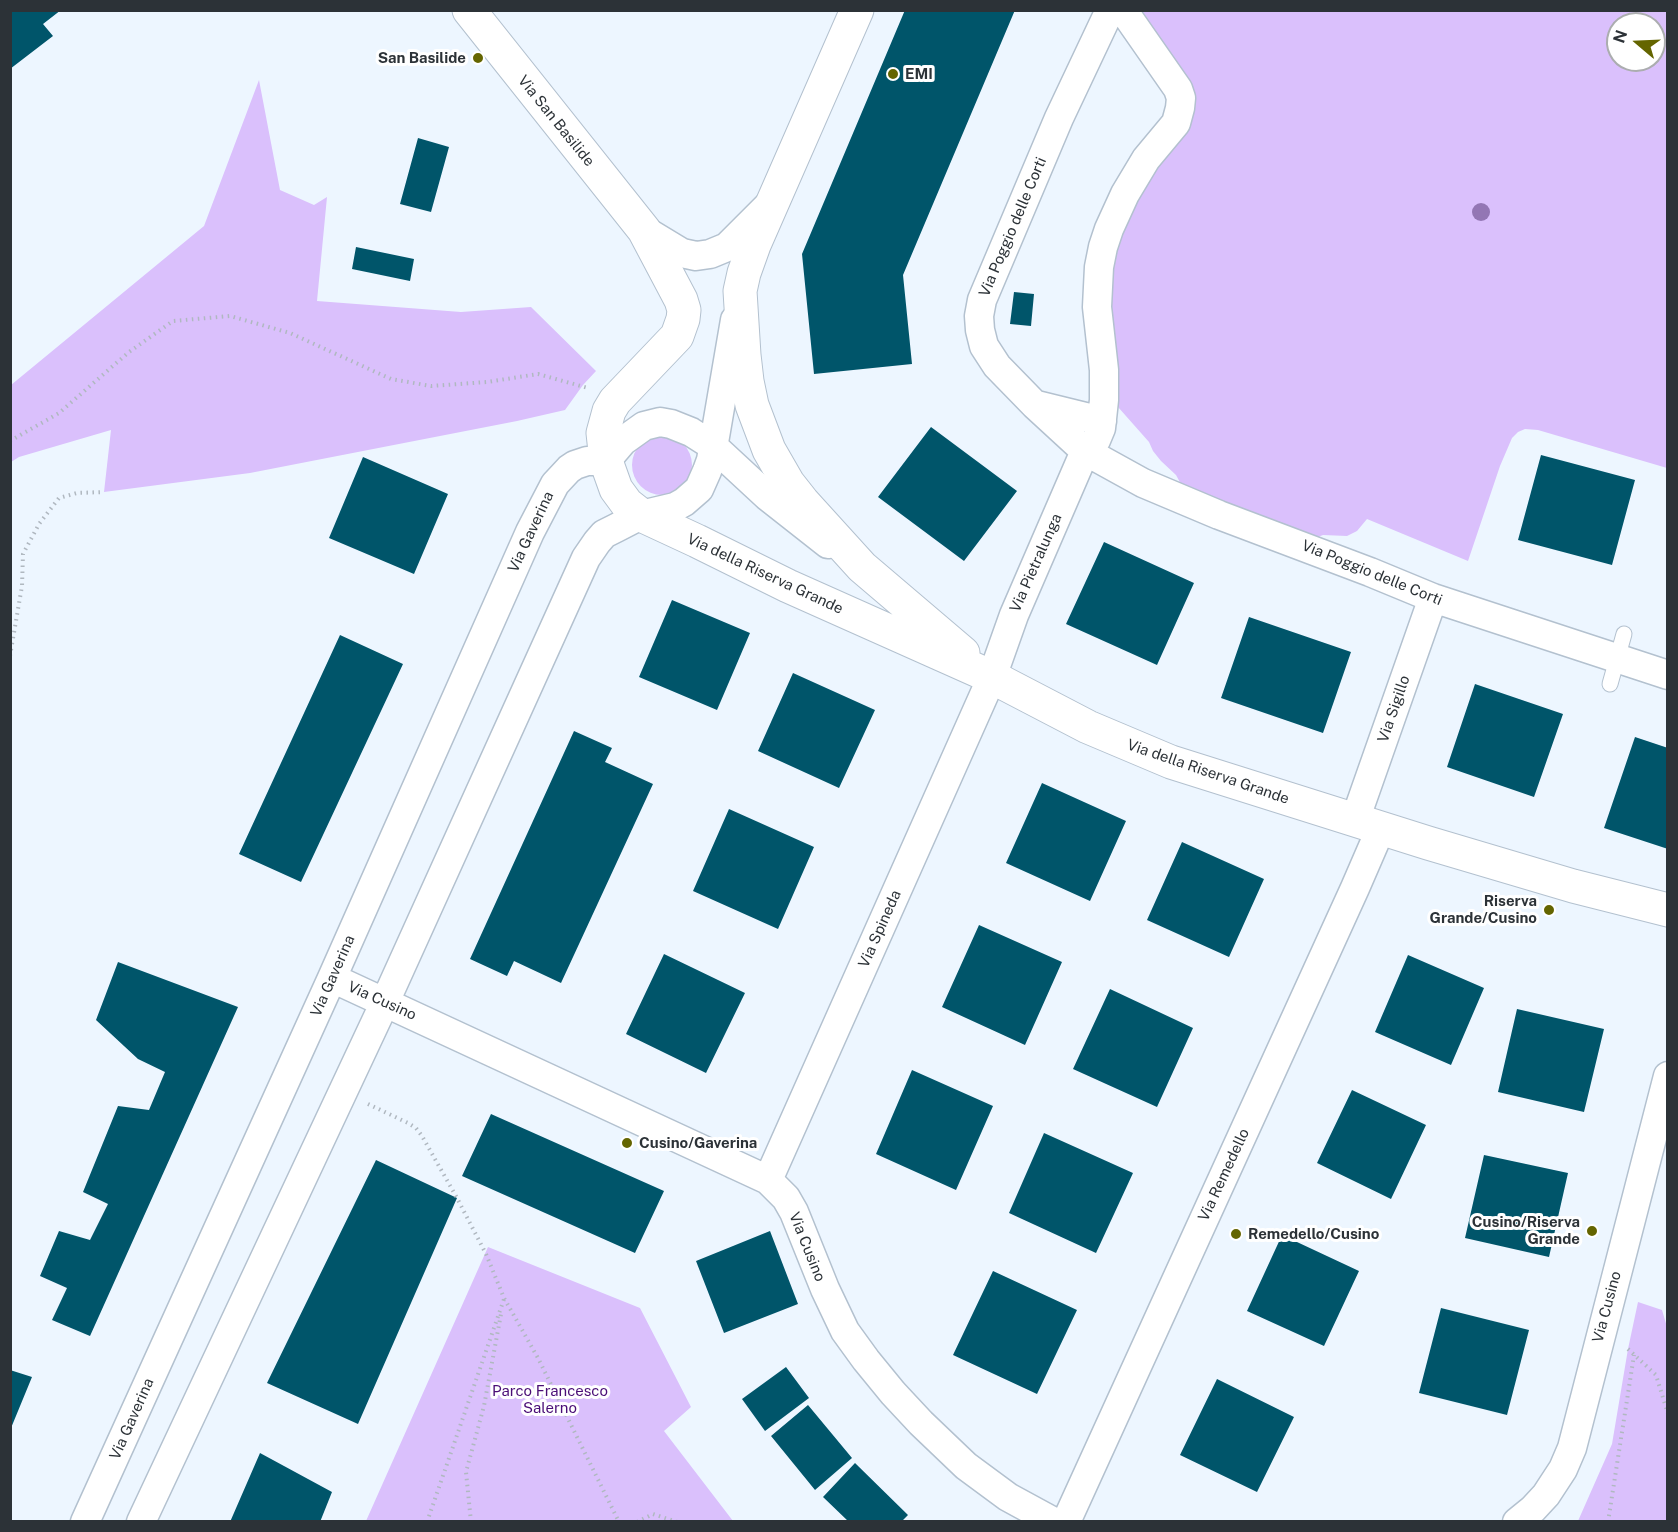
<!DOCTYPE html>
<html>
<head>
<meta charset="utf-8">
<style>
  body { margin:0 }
  #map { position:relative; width:1678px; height:1532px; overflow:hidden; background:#edf6ff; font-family:"Public Sans",sans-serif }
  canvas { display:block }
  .frame { position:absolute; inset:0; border:12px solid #2c3237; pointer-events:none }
  .north { position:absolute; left:1606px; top:12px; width:60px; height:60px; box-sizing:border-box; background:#fff; border:2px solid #abadaf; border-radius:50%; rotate:289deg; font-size:16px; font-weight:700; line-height:24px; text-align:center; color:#2c3237 }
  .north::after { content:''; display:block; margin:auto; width:21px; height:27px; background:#646500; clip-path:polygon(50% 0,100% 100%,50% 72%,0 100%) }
</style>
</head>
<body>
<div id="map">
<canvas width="1678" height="1532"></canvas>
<div class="frame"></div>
<div class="north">N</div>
</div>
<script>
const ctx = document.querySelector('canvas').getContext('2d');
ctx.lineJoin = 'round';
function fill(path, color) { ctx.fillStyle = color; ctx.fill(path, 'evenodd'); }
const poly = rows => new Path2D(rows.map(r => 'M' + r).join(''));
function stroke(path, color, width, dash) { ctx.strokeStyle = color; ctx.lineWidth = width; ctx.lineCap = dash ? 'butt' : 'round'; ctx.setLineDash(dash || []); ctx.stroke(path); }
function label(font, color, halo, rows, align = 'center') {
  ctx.font = font + ' "Public Sans",sans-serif'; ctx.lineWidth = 6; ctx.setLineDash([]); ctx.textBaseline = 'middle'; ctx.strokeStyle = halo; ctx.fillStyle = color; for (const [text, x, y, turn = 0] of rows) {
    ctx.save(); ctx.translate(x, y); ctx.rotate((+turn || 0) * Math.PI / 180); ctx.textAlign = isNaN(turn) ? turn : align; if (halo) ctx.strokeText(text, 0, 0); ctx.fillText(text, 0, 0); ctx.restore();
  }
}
fill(poly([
  [1134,11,1667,11,1667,468,1538,430,1525,429,1518,432,1512,438,1500,466,1468,561,1367,519,1357,531,1347,536,1323,535,1313,539,1183,488,1176,475,1161,461,1153,451,1149,442,1118,407,1113,391,1092,269,1183,111],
  [1618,24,1654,24,1654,60,1618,60],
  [259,80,280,190,314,205,327,197,317,301,461,312,531,307,596,371,583,385,565,410,517,421,250,473,104,492,111,430,19,457,11,462,11,385,204,226],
  '632 465a30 30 0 1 1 60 0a30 30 0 1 1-60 0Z',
  [488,1247,640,1308,691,1407,664,1431,733,1521,366,1521],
  [1638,1302,1662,1310,1667,1327,1667,1521,1578,1521,1612,1444,1628,1349]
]), '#dac0fc');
fill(poly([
  [10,10,61,10,43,24,53,36,10,69],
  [905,10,1015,10,903,275,912,364,814,374,802,254],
  [418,138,449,147,431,212,400,204],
  [356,247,414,259,410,281,352,269],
  [1014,292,1034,294,1031,326,1010,324],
  [931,427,1017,491,964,561,878,497],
  [1541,455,1635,480,1612,565,1518,540],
  [363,457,448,494,414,574,329,538],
  [1104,542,1194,583,1157,665,1066,624],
  [672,600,750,633,717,710,639,677],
  [1249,617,1351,652,1323,733,1221,698],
  [340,635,403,664,301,882,239,854],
  [793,673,875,710,839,788,758,751],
  [1475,684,1563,714,1534,797,1447,767],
  [574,731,612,748,605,762,653,784,561,983,514,961,507,976,470,959],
  [1635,737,1668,748,1668,849,1604,828],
  [1042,783,1126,821,1090,901,1006,863],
  [729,809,814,847,778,929,693,891],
  [1182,842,1264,879,1229,957,1147,920],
  [979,925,1062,962,1025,1045,942,1007],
  [664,954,745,993,706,1073,626,1034],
  [1408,955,1484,988,1451,1065,1375,1032],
  [118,962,238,1007,90,1336,52,1320,67,1288,40,1276,59,1231,90,1240,108,1204,83,1192,118,1106,149,1110,165,1072,138,1059,96,1020],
  [1110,989,1193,1028,1157,1107,1073,1069],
  [1517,1009,1604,1029,1584,1112,1498,1092],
  [912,1070,993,1106,956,1190,876,1154],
  [1352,1090,1426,1125,1391,1199,1317,1163],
  [491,1114,664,1191,635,1253,462,1176],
  [1044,1133,1133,1173,1096,1253,1009,1213],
  [1484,1155,1568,1173,1549,1257,1465,1238],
  [376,1160,457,1198,358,1424,267,1383],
  [770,1231,798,1304,724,1333,696,1261],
  [1282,1235,1359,1271,1324,1346,1247,1311],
  [993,1271,1077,1310,1037,1394,953,1355],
  [1441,1308,1529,1330,1507,1415,1419,1393],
  [786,1367,809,1398,765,1431,742,1399],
  [10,1370,32,1377,11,1428,10,1428],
  [1217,1379,1294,1417,1257,1492,1180,1455],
  [808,1405,852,1458,815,1490,771,1436],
  [260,1453,332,1492,320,1522,230,1522],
  [855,1463,908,1515,901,1522,849,1522,823,1497]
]), '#00556a');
const service = poly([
  [1610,684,1624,634]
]);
const minor = poly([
  [1110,10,1059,118,982,300,979,316,980,330,984,346,997,366,1035,405,1085,451,1143,483,1219,515,1370,572,1433,598,1668,675],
  [644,230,682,253,696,256,710,254,727,247,767,207],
  [1037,405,1102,421],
  [1355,820,1433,598],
  [332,978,768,1180,786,1198,794,1212,825,1289,845,1331,866,1360,893,1393,921,1423,966,1466,1008,1497,1054,1522],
  [768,1180,992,677,1014,615,1085,451,1096,440,1101,428,1104,400,1104,370,1097,307,1099,267,1103,247,1109,229,1125,194,1146,159,1176,123,1180,108,1181,98,1178,89,1123,10],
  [85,1522,332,978,530,532,555,484,569,469,575,465,587,461,606,461,623,441,644,426,660,422,671,424,691,432,713,446,767,496,828,544],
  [141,1522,385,1002,586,558,597,542,604,534,616,528,641,515,675,507,684,502,699,489,707,471,711,460,735,320],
  [1066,1522,1355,888,1381,828],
  [1517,1522,1533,1509,1546,1495,1563,1469,1572,1448,1668,1076]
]);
const tertiary = poly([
  [469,10,644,230,681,300,684,310,683,319,677,336,615,401,609,411,603,433,606,461,616,489,627,504,641,515,697,541,788,586,992,677,1088,727,1171,762,1428,843,1573,886,1668,910],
  [857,10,754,245,744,273,740,291,744,355,747,381,752,405,769,450,788,483,803,502,862,567,963,653]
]);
stroke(service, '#b3c1cf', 17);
stroke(minor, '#b3c1cf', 31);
stroke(tertiary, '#b3c1cf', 35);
stroke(poly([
  [10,441,59,413,129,352,173,321,230,316,290,333,391,379,431,386,487,382,538,374,588,388],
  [10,656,22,586,23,554,39,524,59,498,77,493,104,492],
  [368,1104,408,1123,416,1128,422,1136,457,1198,486,1254,504,1298,538,1358,619,1522],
  [1628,1349,1656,1375,1668,1414],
  [427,1522,504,1299],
  [471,1522,466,1472,484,1406,501,1314],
  [637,1522,653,1514,677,1522],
  [1608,1522,1634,1355]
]), '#b0b8c0', 4, [1.5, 4.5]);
stroke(service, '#fff', 15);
stroke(minor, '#fff', 28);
stroke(tertiary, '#fff', 33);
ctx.fillStyle = '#9376b4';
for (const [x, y] of [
  [1481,212]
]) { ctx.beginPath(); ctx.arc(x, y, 9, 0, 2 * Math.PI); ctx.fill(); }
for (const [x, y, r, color] of [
  [478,58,6,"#646500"],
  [893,74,6,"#646500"],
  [1549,910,6,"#646500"],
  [627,1143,6,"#646500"],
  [1592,1231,6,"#646500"],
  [1236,1234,6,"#646500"]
]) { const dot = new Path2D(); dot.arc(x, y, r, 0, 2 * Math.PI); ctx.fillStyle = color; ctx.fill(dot); stroke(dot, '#fff', 2); }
label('bold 15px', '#2c3237', '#fff', [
  ["San Basilide",466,58],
  ["EMI",905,74,"left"],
  ["Riserva",1537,901],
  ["Grande/Cusino",1537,918],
  ["Cusino/Gaverina",639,1143,"left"],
  ["Cusino/Riserva",1580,1222],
  ["Grande",1580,1239],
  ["Remedello/Cusino",1248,1234,"left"]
], 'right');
label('15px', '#2c3237', '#fff', [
  ["Via San Basilide",556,121,51],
  ["Via Poggio delle Corti",1013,227,-67],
  ["Via Gaverina",531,532,-65],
  ["Via Pietralunga",1036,563,-66],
  ["Via Poggio delle Corti",1372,573,22],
  ["Via della Riserva Grande",765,574,25],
  ["Via Sigillo",1394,709,-71],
  ["Via della Riserva Grande",1208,772,19],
  ["Via Spineda",880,929,-66],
  ["Via Gaverina",333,976,-66],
  ["Via Cusino",382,1001,24],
  ["Via Remedello",1224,1175,-65],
  ["Via Cusino",807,1247,68],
  ["Via Cusino",1607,1307,-75],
  ["Via Gaverina",132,1419,-66]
]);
label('15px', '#4a0e76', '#fff', [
  ["Parco Francesco",550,1391],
  ["Salerno",550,1408]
]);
</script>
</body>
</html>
